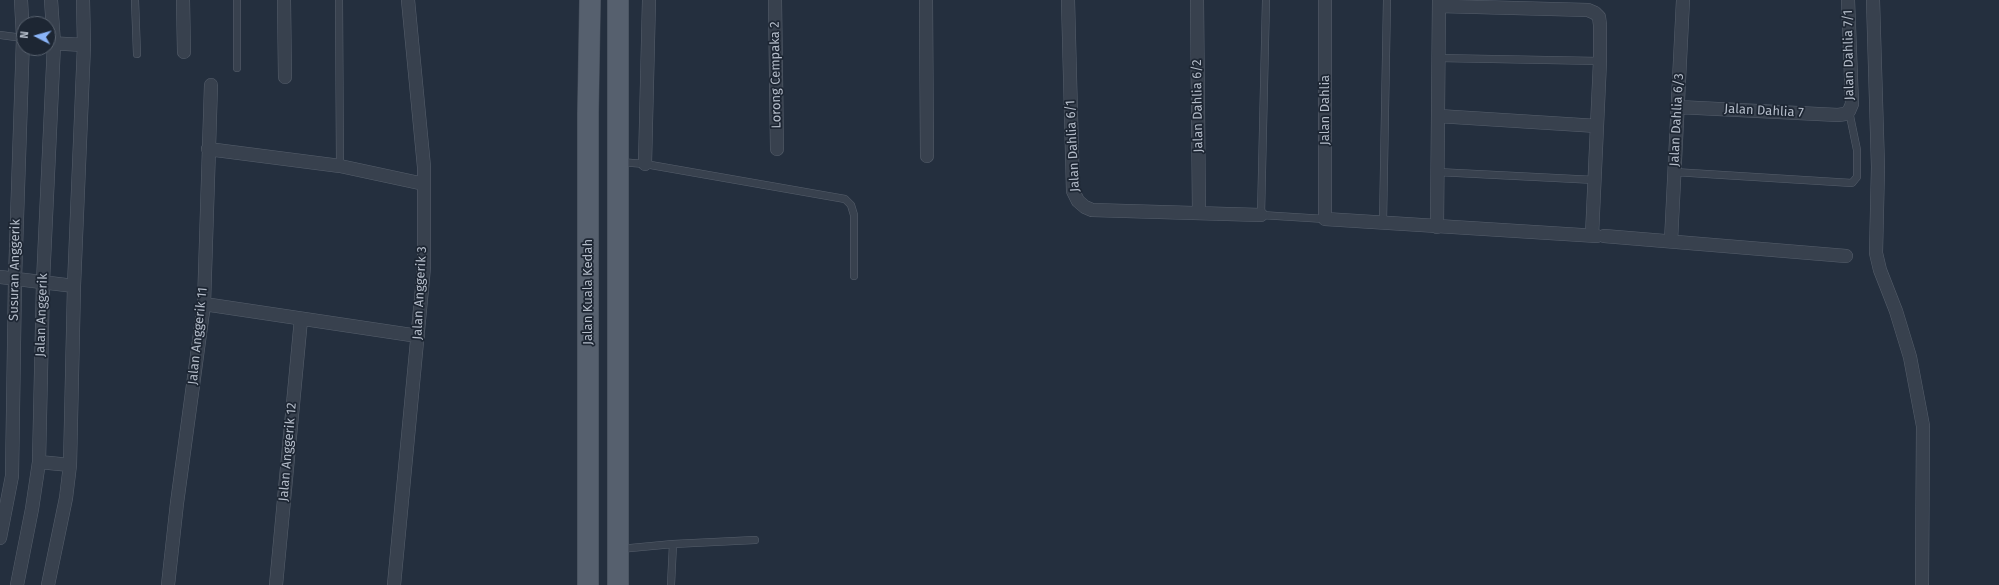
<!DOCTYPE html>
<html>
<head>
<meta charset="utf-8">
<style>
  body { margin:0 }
  #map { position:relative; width:1999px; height:585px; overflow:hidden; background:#242f3e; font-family:"Fira Sans",sans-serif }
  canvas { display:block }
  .north { position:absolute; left:16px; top:16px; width:40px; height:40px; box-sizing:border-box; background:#1d2633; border:1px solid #59626f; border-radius:50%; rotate:276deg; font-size:11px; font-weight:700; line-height:16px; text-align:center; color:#b4bcc9 }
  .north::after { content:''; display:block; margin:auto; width:14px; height:18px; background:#8ab4f8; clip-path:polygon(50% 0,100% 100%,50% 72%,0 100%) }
</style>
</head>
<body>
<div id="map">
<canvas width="1999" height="585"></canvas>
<div class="north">N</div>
</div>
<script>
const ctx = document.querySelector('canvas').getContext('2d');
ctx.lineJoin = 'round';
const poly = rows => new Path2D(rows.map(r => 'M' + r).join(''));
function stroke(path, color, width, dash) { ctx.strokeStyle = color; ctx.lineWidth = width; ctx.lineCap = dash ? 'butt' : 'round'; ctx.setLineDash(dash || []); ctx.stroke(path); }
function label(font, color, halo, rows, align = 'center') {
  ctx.font = font + ' "Fira Sans",sans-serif'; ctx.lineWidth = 3.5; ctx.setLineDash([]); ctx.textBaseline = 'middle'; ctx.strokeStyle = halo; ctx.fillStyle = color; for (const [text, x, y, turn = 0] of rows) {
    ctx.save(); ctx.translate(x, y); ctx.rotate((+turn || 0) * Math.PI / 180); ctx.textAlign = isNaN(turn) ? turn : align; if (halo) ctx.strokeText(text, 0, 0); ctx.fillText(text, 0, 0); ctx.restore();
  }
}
const service = poly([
  [135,0,137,54],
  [339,0,340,166],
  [1266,0,1261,215,1325,219],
  [0,35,23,38],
  [1438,58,1600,61],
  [237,68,237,0],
  [620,162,645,164,845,199,851,205,854,215,854,276],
  [1437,172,1595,180],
  [1674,172,1852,183,1857,177,1857,150,1849,111],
  [1383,223,1387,0],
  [620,549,673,544,755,540],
  [671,585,673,544]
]);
const minor = poly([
  [183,0,184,52],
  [284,0,285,77],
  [775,0,777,149],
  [926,0,927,156],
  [1068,0,1073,191,1078,201,1085,207,1092,210,1261,215],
  [1197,0,1199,213],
  [1325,0,1325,219,1597,236],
  [1873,0,1878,167,1876,253,1880,270,1896,311,1910,357,1923,426,1922,585],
  [1439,6,1588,10,1595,13,1599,17,1600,25,1600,61,1592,235],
  [48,43,84,45],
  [1678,107,1838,115,1845,114,1849,111,1852,104,1848,0],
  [1438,116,1597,126],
  [208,149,340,166,424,184],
  [645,164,649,0],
  [1437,227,1439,0],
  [1604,236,1846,256],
  [1671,241,1683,0],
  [0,277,74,286],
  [204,304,418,336],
  [39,462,70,465],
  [0,538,12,476,15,279,23,38,21,0],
  [17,585,32,509,39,462,43,282,54,44,51,0],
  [48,585,66,498,70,465,74,286,84,45,83,0],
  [168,585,177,503,204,304,211,85],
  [276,585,301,319],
  [394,585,424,267,424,167,408,0]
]);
const primary = poly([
  [588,585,588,113,590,0],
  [618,585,618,0]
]);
stroke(service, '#565f6c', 8);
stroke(minor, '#565f6c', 14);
stroke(primary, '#414a57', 22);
stroke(service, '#38414e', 7);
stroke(minor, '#38414e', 13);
stroke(primary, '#56606e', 21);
label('13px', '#b4bcc9', '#1d2633', [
  ["Jalan Dahlia 7/1",1849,55,-91],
  ["Lorong Cempaka 2",776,75,-91],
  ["Jalan Dahlia 6/2",1198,106,-91],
  ["Jalan Dahlia",1325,110,-90],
  ["Jalan Dahlia 7",1764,111,3],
  ["Jalan Dahlia 6/3",1677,120,-87],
  ["Jalan Dahlia 6/1",1073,146,-93],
  ["Susuran Anggerik",15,270,-89],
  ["Jalan Kuala Kedah",588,292,-90],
  ["Jalan Anggerik 3",420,293,-87],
  ["Jalan Anggerik",42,315,-88],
  ["Jalan Anggerik 11",198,336,-84],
  ["Jalan Anggerik 12",288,452,-85]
]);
</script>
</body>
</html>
